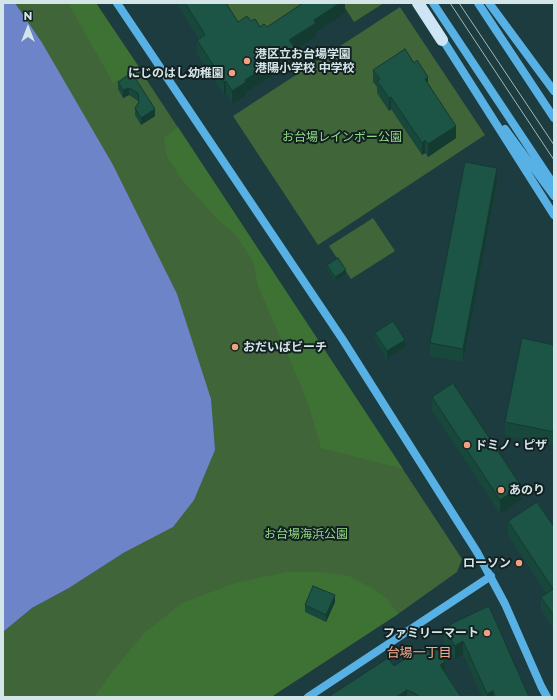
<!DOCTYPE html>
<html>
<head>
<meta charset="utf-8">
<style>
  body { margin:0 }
  #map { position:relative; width:557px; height:700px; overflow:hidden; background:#1d3c40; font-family:Montserrat,sans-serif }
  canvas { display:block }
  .frame { position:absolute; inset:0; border:4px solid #d4e5e7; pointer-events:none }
  .north { position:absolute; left:8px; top:8px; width:40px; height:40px; -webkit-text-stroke:3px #132122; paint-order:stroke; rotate:0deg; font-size:11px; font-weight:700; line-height:16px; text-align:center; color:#d4e5e7 }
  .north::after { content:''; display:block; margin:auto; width:14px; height:18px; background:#d4e5e7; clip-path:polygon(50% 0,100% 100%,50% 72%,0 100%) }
</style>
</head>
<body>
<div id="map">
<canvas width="557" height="700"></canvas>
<div class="frame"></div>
<div class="north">N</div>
</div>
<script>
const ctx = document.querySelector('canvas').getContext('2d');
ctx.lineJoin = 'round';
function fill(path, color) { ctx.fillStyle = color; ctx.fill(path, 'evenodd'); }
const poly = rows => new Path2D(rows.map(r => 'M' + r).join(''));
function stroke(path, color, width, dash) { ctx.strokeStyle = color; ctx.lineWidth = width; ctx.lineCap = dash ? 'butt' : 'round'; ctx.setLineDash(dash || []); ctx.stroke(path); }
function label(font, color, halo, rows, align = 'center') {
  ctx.font = font + ' Montserrat,"Noto Sans JP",sans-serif'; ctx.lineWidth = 4; ctx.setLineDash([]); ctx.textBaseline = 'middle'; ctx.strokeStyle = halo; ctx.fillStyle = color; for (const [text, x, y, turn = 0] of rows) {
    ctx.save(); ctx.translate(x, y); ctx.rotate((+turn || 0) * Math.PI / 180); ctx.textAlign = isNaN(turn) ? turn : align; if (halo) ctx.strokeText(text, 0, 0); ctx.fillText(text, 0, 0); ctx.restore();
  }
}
fill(poly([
  [15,3,96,3,462,559,457,572,398,614,271,697,3,697,3,632,32,608,69,588,125,552,41,41],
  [224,3,318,3,266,36,256,20,241,29],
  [342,3,384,3,354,22],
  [400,7,485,135,318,245,233,116],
  [373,218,395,251,351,279,329,246]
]), '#406538');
fill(poly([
  [68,3,96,3,139,67,113,83],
  [178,127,403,469,321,448,311,414,303,391,258,286,253,261,235,234,216,218,182,180,167,157,164,137],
  [286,572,321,572,349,576,372,588,387,599,398,614,271,697,94,697,115,668,144,633,182,603,235,583]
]), '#3e7134');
fill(poly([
  [3,3,15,3,41,41,113,165,177,294,211,399,215,450,194,500,173,527,125,552,69,588,32,608,3,632]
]), '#6d84c8');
stroke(poly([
  [117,3,343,340,477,552,505,604,541,686,547,697],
  [433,3,554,185],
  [478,3,554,118],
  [489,3,554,91],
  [441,37,554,215],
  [505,129,554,196],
  [308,697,491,576]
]), '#58b1e4', 8);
stroke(poly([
  [418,3,442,40]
]), '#cde5f5', 12);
stroke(poly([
  [450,3,554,160],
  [459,3,554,145]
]), '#a3b8bb', 1);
fill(poly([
  [176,3,226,3,238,22,251,21,260,27,267,27,345,3,345,13,316,32,316,36,295,50,295,61,246,92,246,95,232,104,226,94,224,95,197,54,197,40,199,39],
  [373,70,428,85,456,138,428,157,425,153,422,155,391,109,389,111,377,93,377,87,373,82],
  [132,73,155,116,141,125,135,115,135,108,138,103,138,101,129,95,123,98,118,89,118,82],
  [497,181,463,362,430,356,430,343],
  [327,265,346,274,335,281,327,269],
  [375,333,405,347,387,359,375,340],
  [554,345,554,445,505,436,505,422],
  [432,397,521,500,500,514,432,410],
  [508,521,554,527,554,630,541,611,541,597,547,594,508,535],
  [335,602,326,622,305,612,305,605],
  [455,622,529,697,482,697,463,654,455,659,444,643,444,629],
  [430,653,445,672,461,697,328,697,394,666]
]), '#18483b');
fill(poly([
  [340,3,345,3,345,13,316,32,316,36,295,50,295,61,246,92,246,95,232,104,232,91,289,40,314,20],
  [428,77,428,90,425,79],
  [226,81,226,94,224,95,224,82],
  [129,88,129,95,123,98,123,90],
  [391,97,391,109,389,111,389,98],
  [155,109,155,116,141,125,141,118],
  [456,126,456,138,428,157,428,144],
  [425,140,425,153,422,155,422,143],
  [497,168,497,181,463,362,463,349],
  [346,270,346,274,335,281,335,277],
  [405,340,405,347,387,359,387,351],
  [521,486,521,500,500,514,500,500],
  [335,595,335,602,326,622,326,615],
  [463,641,463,654,455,659,455,646],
  [445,662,445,676,440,665],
  [407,690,407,697,396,697],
  [493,691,493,697,487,697,487,694]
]), '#143b30');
const building = poly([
  [185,3,226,3,238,22,247,16,251,21,255,19,260,27,264,24,267,27,303,3,340,3,314,20,316,23,289,40,295,48,245,80,246,82,232,91,226,81,224,82,197,40,205,35,185,3],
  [405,49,414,63,417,60,428,77,425,79,456,126,428,144,425,140,422,143,391,97,389,98,377,81,380,79,373,70,405,49],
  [132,73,155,109,141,118,135,108,139,102,138,93,129,88,123,90,118,82,132,73],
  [465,162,497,168,463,349,430,343,465,162],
  [338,258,346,270,335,277,327,265,338,258],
  [393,321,405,340,387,351,375,333,393,321],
  [522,338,554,345,554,432,505,422,522,338],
  [453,383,521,486,500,500,432,397,453,383],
  [537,502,554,527,554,616,541,597,553,589,508,521,537,502],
  [313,586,335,595,326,615,305,605,313,586],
  [489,606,529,697,495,697,493,691,487,694,463,641,455,646,444,629,455,622,489,606],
  [425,646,430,653,437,649,445,662,440,665,461,697,418,697,418,695,407,690,396,697,328,697,388,658,394,666,425,646],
  [467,694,469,697,462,697,467,694]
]);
fill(building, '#1c5445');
stroke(building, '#143b30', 1);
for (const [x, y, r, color] of [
  [247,61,4,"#f2a17e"],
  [232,73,4,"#f2a17e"],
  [235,347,4,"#f2a17e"],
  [467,445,4,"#f2a17e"],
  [501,490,4,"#f2a17e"],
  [519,563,4,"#f2a17e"],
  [487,633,4,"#f2a17e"]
]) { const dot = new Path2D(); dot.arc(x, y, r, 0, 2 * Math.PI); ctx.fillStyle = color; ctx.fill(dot); stroke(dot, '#132122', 1.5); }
label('bold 12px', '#d4e5e7', '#132122', [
  ["港区立お台場学園",255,54],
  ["港陽小学校 中学校",255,68],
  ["にじのはし幼稚園",224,73,"right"],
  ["おだいばビーチ",243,347],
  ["ドミノ・ピザ",475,445],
  ["あのり",509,490],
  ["ローソン",511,563,"right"],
  ["ファミリーマート",479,633,"right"]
], 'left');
label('12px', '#92d983', '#132122', [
  ["お台場レインボー公園",342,137],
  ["お台場海浜公園",306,534]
]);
label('13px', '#f5a989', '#132122', [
  ["台場一丁目",419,653]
]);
</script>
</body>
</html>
